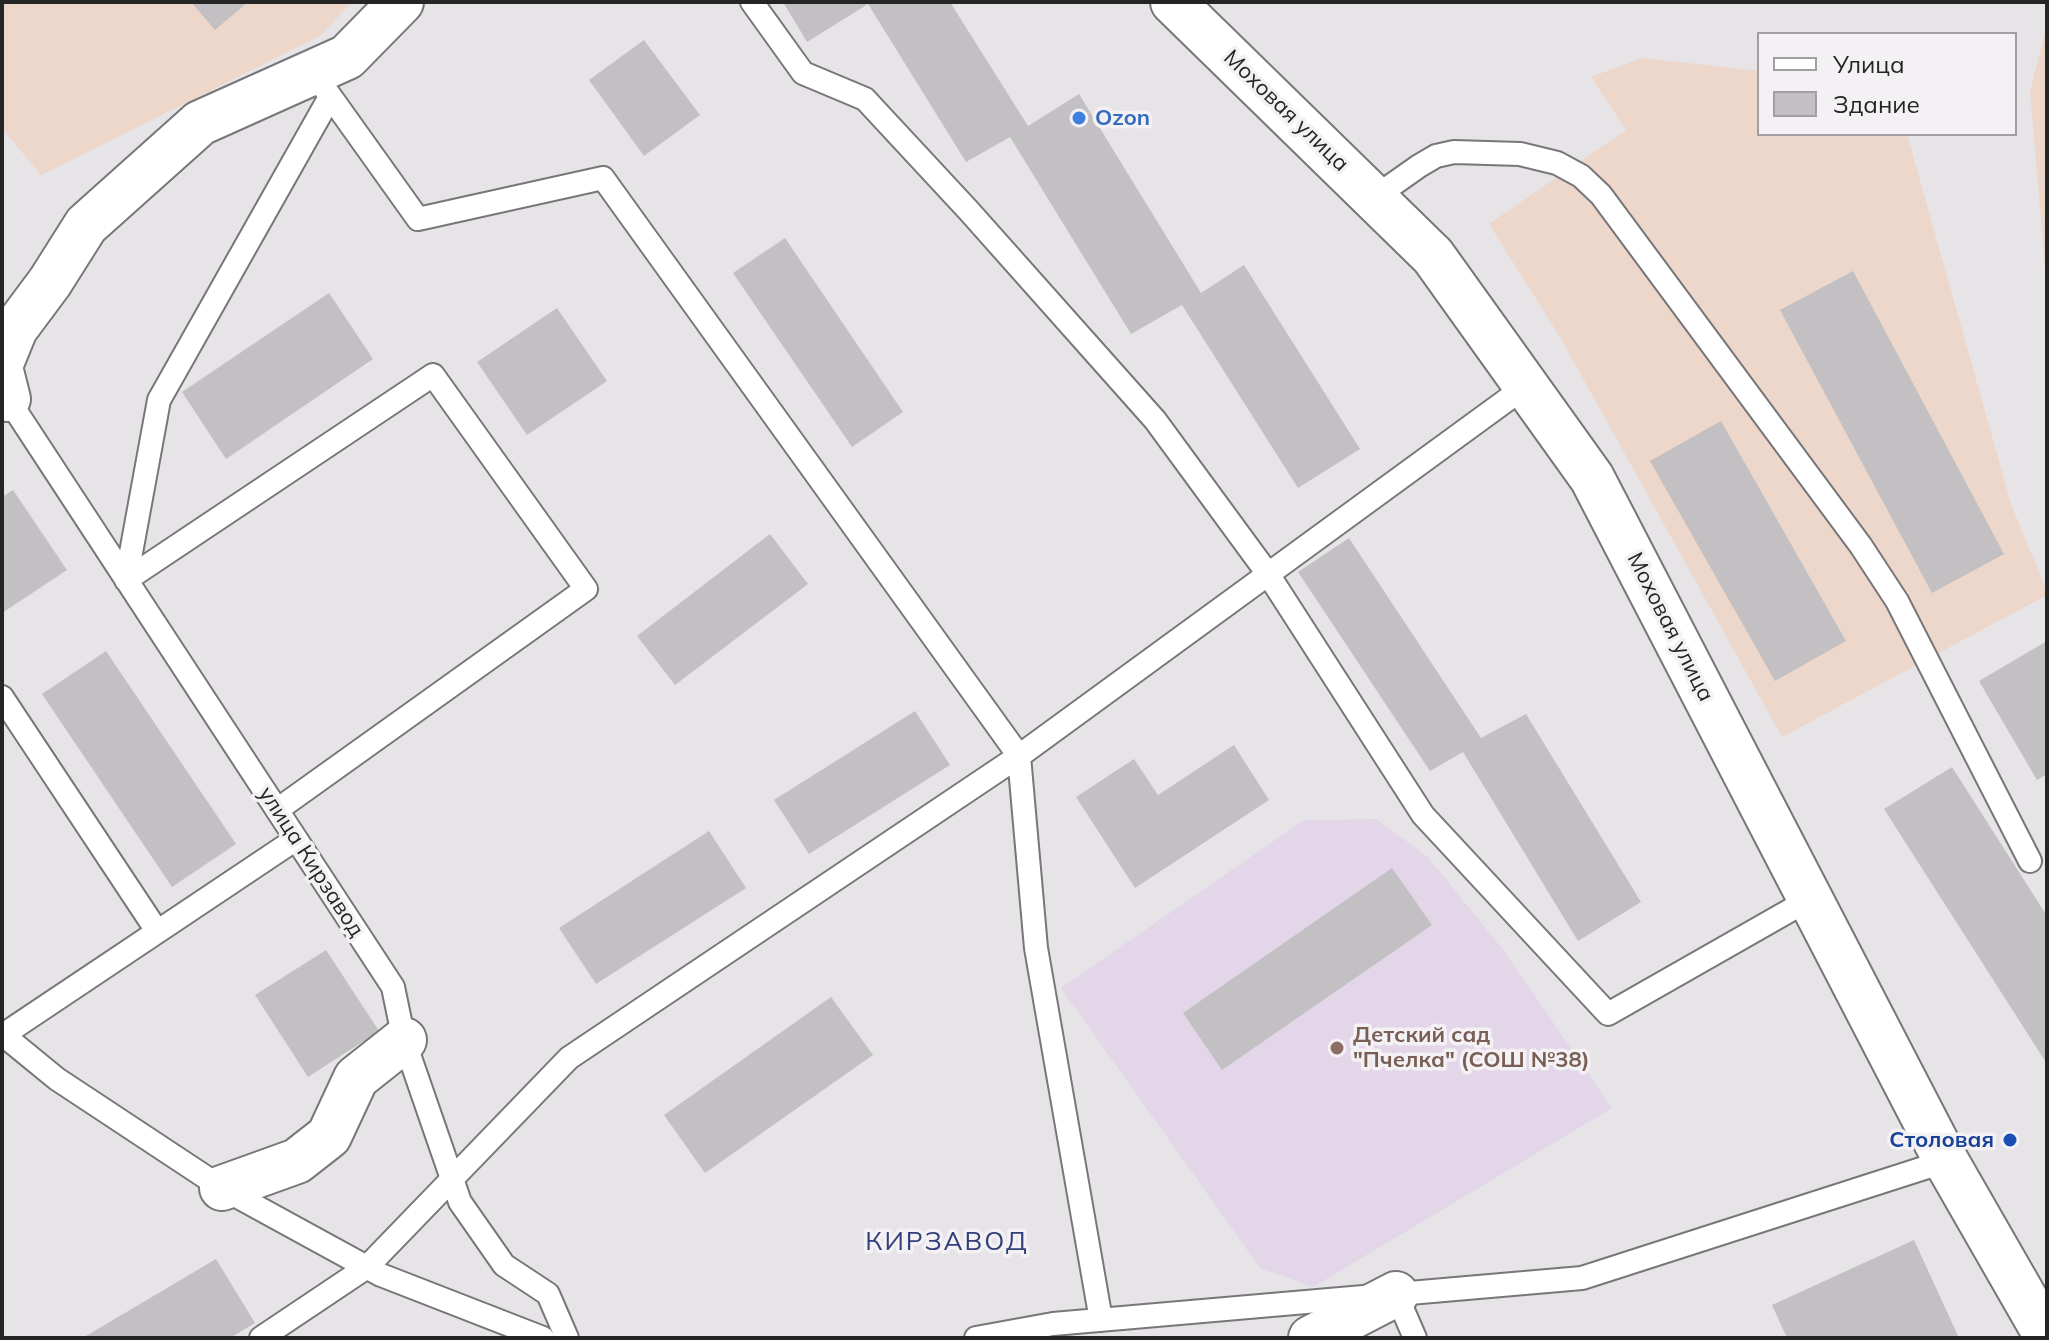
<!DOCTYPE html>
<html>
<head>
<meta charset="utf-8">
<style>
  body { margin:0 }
  #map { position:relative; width:2049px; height:1340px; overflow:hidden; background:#e6e4e6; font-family:Mulish,sans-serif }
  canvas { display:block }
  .frame { position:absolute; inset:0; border:4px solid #262526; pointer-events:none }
  .legend { position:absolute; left:1757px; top:32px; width:260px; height:104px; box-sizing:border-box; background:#f4f1f4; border:2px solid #a29fa2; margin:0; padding:10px 14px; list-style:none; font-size:24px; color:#262526 }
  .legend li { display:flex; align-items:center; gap:16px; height:40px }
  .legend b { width:40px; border:2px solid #a29fa2 }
</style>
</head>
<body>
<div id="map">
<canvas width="2049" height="1340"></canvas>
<div class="frame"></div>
<ul class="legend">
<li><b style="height:10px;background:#fff"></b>Улица</li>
<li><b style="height:22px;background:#c2c0c2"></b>Здание</li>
</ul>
</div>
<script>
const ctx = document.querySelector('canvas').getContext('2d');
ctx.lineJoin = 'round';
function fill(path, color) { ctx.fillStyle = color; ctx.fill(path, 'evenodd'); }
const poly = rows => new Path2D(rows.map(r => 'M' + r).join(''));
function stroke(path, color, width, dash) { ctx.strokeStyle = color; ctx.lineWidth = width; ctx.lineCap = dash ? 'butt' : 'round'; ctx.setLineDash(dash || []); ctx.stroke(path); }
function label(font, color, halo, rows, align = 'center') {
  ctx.font = font + ' Mulish,sans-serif'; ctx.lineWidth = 7; ctx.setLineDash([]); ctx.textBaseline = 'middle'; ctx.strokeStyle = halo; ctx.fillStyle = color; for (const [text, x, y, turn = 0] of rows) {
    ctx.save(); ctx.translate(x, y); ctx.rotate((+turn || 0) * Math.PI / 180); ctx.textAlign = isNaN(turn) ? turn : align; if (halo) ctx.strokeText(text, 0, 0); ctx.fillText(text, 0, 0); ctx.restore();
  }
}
fill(poly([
  [2,2,352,2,320,36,41,175,2,128],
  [2047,25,2047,291,2030,91],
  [1642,58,1759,71,1759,134,1907,134,2011,504,2047,592,2047,595,1782,737,1560,337,1489,224,1626,130,1591,77]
]), '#edd6ca');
fill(poly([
  [1376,819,1428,857,1504,951,1612,1108,1313,1287,1260,1268,1061,988,1304,820]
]), '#e3d6e9');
fill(poly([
  [191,2,248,2,215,30],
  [783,2,867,2,868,4,807,42],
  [871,2,950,2,1028,126,1079,94,1201,293,1244,265,1360,449,1298,488,1182,305,1131,334,1010,137,966,162,868,4],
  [644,40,700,115,644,156,589,80],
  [785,238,903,412,852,447,733,273],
  [1853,271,2004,554,1932,593,1780,310],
  [329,293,373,359,226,459,182,392],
  [557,308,607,381,527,435,477,362],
  [1721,421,1846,641,1775,681,1650,461],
  [13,490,67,570,2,613,2,497],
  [770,534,808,584,675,685,637,636],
  [1349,538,1481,738,1526,714,1641,902,1578,941,1463,752,1430,771,1298,572],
  [2047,641,2047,774,2037,780,1979,681],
  [106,651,236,844,172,887,42,694],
  [915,711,950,765,809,854,774,800],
  [1234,745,1269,800,1135,888,1076,797,1134,759,1158,795],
  [1952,767,2047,916,2047,1064,1884,809],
  [709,831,746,888,596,984,559,928],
  [1392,868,1432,925,1222,1070,1183,1013],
  [326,950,379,1031,308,1077,255,995],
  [831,997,873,1055,705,1173,664,1115],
  [1914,1240,1959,1338,1787,1338,1772,1305],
  [216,1259,255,1323,230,1338,88,1338,86,1336]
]), '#c2c0c2');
const service = poly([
  [752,2,803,73,865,99,969,211,1155,420,1268,574,1423,815,1608,1014,1810,899],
  [313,72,418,219,603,178,1019,756,1036,948,1101,1320],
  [1375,197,1419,166,1436,156,1454,152,1520,154,1557,163,1581,176,1601,195,1861,546,1897,601,2030,861],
  [2,403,8,399,393,987,404,1040,460,1202,504,1265,548,1294,567,1338],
  [126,580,433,375,586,589,277,810],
  [126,580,159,400,330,97],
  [2,697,157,931],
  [2,1034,57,1079,222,1188,381,1275,543,1338],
  [3,1035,296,839],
  [1396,1294,1415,1338],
  [261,1338,367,1267,569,1058,1019,756,1526,386],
  [976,1338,1053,1324,1582,1278,1946,1161]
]);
const minor = poly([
  [2,361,15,329,50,282,86,225,200,123,347,57,401,2],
  [2,375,8,399],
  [222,1188,297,1161,329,1136,356,1078,404,1040],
  [1311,1338,1396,1294]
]);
const tertiary = poly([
  [1173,2,1433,256,1592,478,1946,1161,2047,1337]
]);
stroke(service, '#787678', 26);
stroke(minor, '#787678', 48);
stroke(tertiary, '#787678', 48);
stroke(service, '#fff', 22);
stroke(minor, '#fff', 44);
stroke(tertiary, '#fff', 44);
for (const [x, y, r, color] of [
  [1079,118,8,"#3f7fe0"],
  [1337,1048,8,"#8d6e63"],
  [2010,1140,8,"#1a4fb4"]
]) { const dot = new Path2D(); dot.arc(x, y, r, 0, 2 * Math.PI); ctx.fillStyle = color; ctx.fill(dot); stroke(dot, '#f4f1f4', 3); }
label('22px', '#262526', '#f4f1f4', [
  ["Моховая улица",1286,111,44],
  ["Моховая улица",1670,627,63],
  ["улица Кирзавод",311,862,57]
]);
label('bold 22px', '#366cbe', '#f4f1f4', [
  ["Ozon",1095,118]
], 'left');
label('bold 22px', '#785e54', '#f4f1f4', [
  ["Детский сад",1353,1035],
  ["\"Пчелка\" (СОШ №38)",1353,1060]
], 'left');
label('bold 22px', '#164399', '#f4f1f4', [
  ["Столовая",1994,1140]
], 'right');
ctx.letterSpacing = '2px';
label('26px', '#323f7a', '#f4f1f4', [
  ["КИРЗАВОД",947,1242]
]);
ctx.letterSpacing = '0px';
</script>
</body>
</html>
